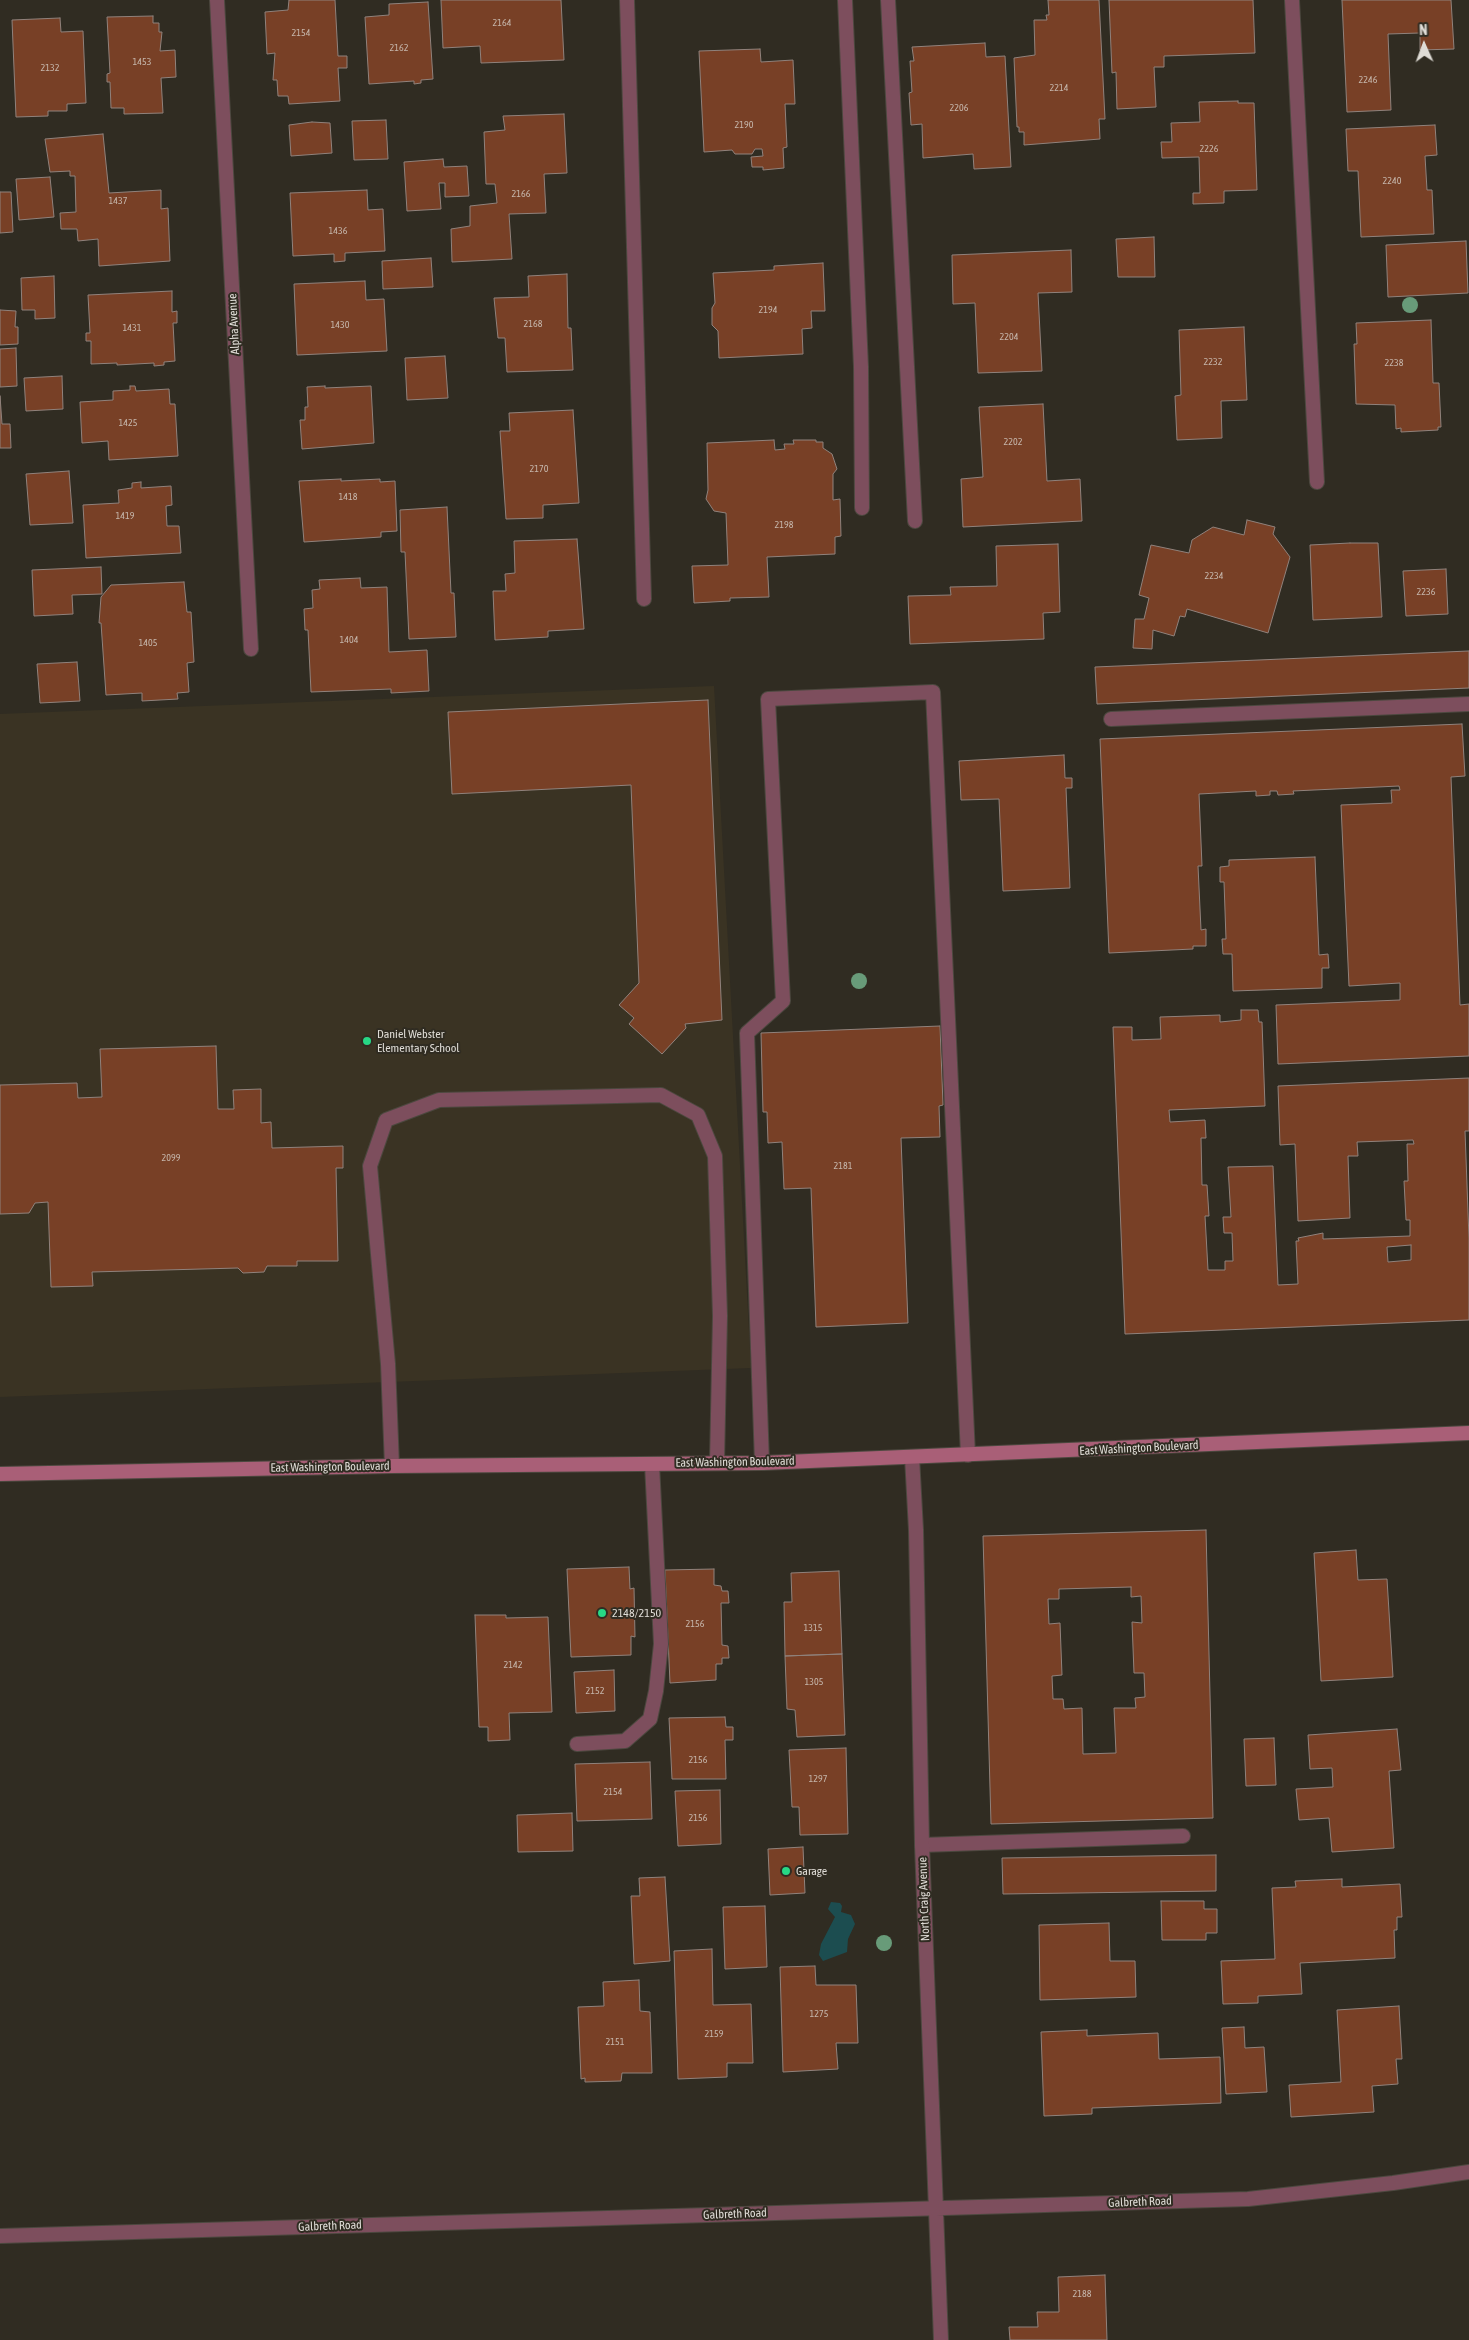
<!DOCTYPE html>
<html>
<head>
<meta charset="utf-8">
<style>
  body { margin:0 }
  #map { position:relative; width:1469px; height:2340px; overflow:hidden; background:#302c22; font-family:"Asap Condensed",sans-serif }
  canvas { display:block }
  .north { position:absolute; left:1399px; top:20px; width:50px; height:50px; -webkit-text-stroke:4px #302c22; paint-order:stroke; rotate:358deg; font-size:14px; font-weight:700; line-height:20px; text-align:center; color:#dfdcd6 }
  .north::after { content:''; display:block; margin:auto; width:18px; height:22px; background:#dfdcd6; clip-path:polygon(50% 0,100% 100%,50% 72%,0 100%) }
</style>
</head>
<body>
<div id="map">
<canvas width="1469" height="2340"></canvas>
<div class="north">N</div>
</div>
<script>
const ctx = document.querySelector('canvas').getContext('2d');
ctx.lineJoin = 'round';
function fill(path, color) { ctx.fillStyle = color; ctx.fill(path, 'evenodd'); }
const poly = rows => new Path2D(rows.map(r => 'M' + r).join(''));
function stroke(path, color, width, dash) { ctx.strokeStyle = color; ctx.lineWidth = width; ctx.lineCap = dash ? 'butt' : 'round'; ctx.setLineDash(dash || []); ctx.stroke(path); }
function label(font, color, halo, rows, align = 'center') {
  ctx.font = font + ' "Asap Condensed",sans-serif'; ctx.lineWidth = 4; ctx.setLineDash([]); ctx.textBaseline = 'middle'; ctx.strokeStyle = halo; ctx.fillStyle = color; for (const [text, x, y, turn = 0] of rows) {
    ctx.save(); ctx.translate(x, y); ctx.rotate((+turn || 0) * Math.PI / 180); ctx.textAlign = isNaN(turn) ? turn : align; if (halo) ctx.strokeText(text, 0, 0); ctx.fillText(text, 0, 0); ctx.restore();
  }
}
fill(poly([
  [714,686,751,1368,0,1397,0,714]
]), '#3a3323');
fill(poly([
  [831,1902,840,1903,842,1906,841,1912,851,1915,855,1924,848,1939,847,1952,823,1961,819,1955,821,1944,835,1917,828,1909]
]), '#1c4d50');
const building = poly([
  [289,0,335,0,338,56,347,56,347,68,338,68,340,101,289,104,288,96,278,96,277,80,273,80,275,53,267,54,265,12,288,10,289,0],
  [441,0,561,0,564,60,481,63,480,46,443,48,441,0],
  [1048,0,1099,0,1105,119,1099,119,1100,139,1024,145,1024,132,1019,132,1019,127,1017,127,1014,58,1035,55,1034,20,1047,20,1046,15,1049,15,1048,0],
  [1109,0,1253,0,1255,53,1164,56,1164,67,1154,67,1156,107,1117,109,1116,72,1112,73,1109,0],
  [1342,0,1451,0,1454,49,1420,50,1420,33,1388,34,1391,110,1347,112,1342,0],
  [428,2,433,79,421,80,421,83,414,84,414,81,369,84,365,17,389,15,389,4,428,2],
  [153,16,153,23,159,23,159,32,162,32,160,51,175,50,176,77,161,78,163,113,124,114,124,108,111,108,110,82,107,82,107,74,110,73,107,17,153,16],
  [60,18,61,32,83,31,86,103,67,104,67,111,48,111,48,116,16,117,12,20,60,18],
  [985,43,986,57,1005,56,1011,167,974,169,973,154,923,158,922,124,911,125,909,93,912,92,910,61,914,61,912,47,985,43],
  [760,49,761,62,793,60,795,104,785,104,787,147,783,148,784,168,763,170,763,167,752,167,751,157,763,156,762,149,755,149,752,154,735,154,732,150,704,152,699,51,760,49],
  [1238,101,1238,103,1254,103,1257,190,1224,191,1224,203,1193,204,1193,193,1200,193,1199,157,1162,158,1161,142,1172,142,1171,123,1200,122,1199,102,1238,101],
  [564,114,567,173,544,174,546,213,509,214,512,259,452,262,451,229,470,226,470,206,497,203,495,184,486,184,484,132,505,130,503,116,564,114],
  [386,120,388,159,354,160,352,121,386,120],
  [312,122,330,123,332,153,291,156,289,125,312,122],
  [1435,125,1437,155,1425,156,1427,190,1432,190,1434,234,1361,237,1358,171,1348,171,1346,129,1435,125],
  [103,134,109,193,161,190,161,209,168,208,170,261,99,266,98,239,78,241,77,229,61,229,60,213,76,212,75,176,70,176,70,171,50,172,45,139,103,134],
  [443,159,444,167,467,166,469,196,445,197,445,183,439,183,441,209,407,211,404,162,443,159],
  [50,177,54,217,19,220,16,179,50,177],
  [367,190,368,210,383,209,385,251,345,253,345,261,334,262,334,254,293,256,290,193,367,190],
  [0,192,11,192,13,232,0,233,0,192],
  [1154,237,1155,277,1118,277,1116,239,1154,237],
  [1466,241,1468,293,1388,297,1386,245,1466,241],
  [1071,250,1072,292,1038,293,1042,371,978,373,975,303,953,304,952,255,1071,250],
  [431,258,433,287,383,289,382,261,431,258],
  [823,263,825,311,811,311,812,328,802,329,803,354,719,358,718,331,712,325,712,308,715,303,713,273,774,270,774,266,823,263],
  [567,274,568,328,571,328,573,370,507,372,505,338,498,338,494,298,529,297,528,276,567,274],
  [54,276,55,318,35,319,35,310,22,310,21,278,54,276],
  [365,281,366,300,384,299,387,351,297,355,294,284,365,281],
  [172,291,172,312,177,311,177,323,173,323,175,361,164,362,164,365,154,366,154,363,117,365,117,363,91,364,91,341,86,341,86,333,90,333,88,295,172,291],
  [0,310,16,311,15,327,18,327,18,344,0,345,0,310],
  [1431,320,1433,383,1439,383,1441,427,1438,427,1438,430,1401,432,1401,428,1396,429,1395,405,1356,404,1354,344,1357,344,1356,323,1431,320],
  [1244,327,1247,400,1221,401,1222,438,1177,440,1175,396,1181,395,1179,330,1244,327],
  [16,348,17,386,0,387,0,349,16,348],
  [445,356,448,398,407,400,405,358,445,356],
  [62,376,63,409,26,411,24,378,62,376],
  [130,386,135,386,136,391,169,389,170,404,175,404,178,456,109,460,108,441,82,443,80,402,113,400,113,391,130,390,130,386],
  [325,386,325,388,371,386,374,443,302,449,300,420,305,420,305,407,308,407,307,387,325,386],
  [0,396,2,424,10,424,11,448,0,448,0,396],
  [1043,404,1047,481,1080,479,1082,521,963,527,961,479,983,477,979,407,1043,404],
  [573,410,579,503,543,505,543,518,506,519,500,431,510,431,509,413,573,410],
  [774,440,775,450,785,449,784,444,794,444,793,440,816,440,816,442,823,442,823,448,832,454,837,469,833,474,833,500,840,499,841,536,835,537,835,554,767,557,769,597,730,598,730,601,694,603,692,566,728,565,726,513,714,511,706,499,708,490,707,443,774,440],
  [69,471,73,523,30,525,26,474,69,471],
  [341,479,341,481,380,479,380,482,395,481,397,531,381,532,381,537,304,542,299,481,341,479],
  [141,482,141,488,171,486,172,505,166,506,167,526,179,526,181,553,86,558,83,505,119,503,118,490,132,488,132,483,141,482],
  [447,507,451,593,454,593,456,637,409,639,405,552,401,552,400,510,447,507],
  [1247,520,1275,527,1273,534,1290,557,1268,633,1187,609,1185,617,1180,616,1174,636,1153,630,1152,649,1133,648,1135,619,1144,619,1149,598,1139,595,1151,545,1189,553,1192,540,1213,527,1244,535,1247,520],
  [577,539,584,629,548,631,548,637,495,640,493,591,506,591,505,574,515,573,514,541,577,539],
  [1350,543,1378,543,1382,617,1313,620,1310,545,1350,543],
  [1058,544,1060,612,1043,613,1044,639,910,644,908,596,951,595,950,587,997,586,996,546,1058,544],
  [101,567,102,594,72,595,73,614,34,616,32,570,101,567],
  [1446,569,1448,614,1406,616,1403,571,1446,569],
  [360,578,361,588,387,587,389,652,427,650,429,691,391,693,391,689,311,692,308,630,305,630,304,609,313,608,312,590,320,589,319,580,360,578],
  [184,582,187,612,191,612,194,662,187,663,189,692,177,693,178,699,142,701,142,693,106,695,101,623,99,623,101,597,111,585,184,582],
  [1469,651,1469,688,1097,704,1095,667,1469,651],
  [77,662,80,701,40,703,37,664,77,662],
  [708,700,722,1020,685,1024,686,1028,662,1054,629,1024,634,1018,619,1005,639,983,631,785,452,794,448,712,708,700],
  [1462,724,1465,776,1451,777,1460,1005,1469,1004,1469,1056,1278,1064,1276,1005,1400,1000,1400,983,1349,986,1341,805,1392,803,1391,790,1400,790,1399,786,1293,791,1294,794,1278,795,1277,791,1270,791,1270,795,1256,796,1256,791,1199,794,1202,866,1198,866,1201,930,1206,929,1206,946,1193,946,1193,949,1109,953,1100,739,1462,724],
  [1064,755,1065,778,1072,778,1072,788,1066,788,1070,888,1003,891,999,799,961,800,959,761,1064,755],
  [1315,857,1319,955,1328,954,1329,968,1322,968,1322,988,1233,991,1232,954,1223,954,1222,939,1226,939,1224,882,1220,882,1220,867,1229,866,1229,860,1315,857],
  [1241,1010,1258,1010,1259,1022,1262,1022,1265,1106,1169,1110,1170,1122,1205,1120,1206,1138,1201,1138,1202,1185,1207,1185,1209,1216,1205,1216,1208,1270,1225,1270,1225,1261,1233,1261,1232,1233,1224,1233,1223,1217,1231,1217,1228,1167,1273,1166,1278,1285,1298,1284,1296,1241,1299,1241,1298,1238,1323,1233,1323,1239,1410,1236,1410,1220,1406,1220,1404,1181,1408,1181,1407,1144,1414,1144,1413,1140,1357,1142,1358,1156,1348,1156,1350,1218,1298,1221,1295,1144,1280,1145,1278,1086,1469,1078,1469,1131,1465,1131,1469,1239,1469,1320,1125,1334,1113,1027,1132,1027,1132,1040,1161,1039,1160,1017,1220,1015,1220,1022,1241,1020,1241,1010],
  [1411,1245,1411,1260,1388,1262,1387,1247,1411,1245],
  [940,1026,943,1105,939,1106,940,1137,901,1138,908,1323,816,1327,811,1188,784,1189,782,1142,768,1143,767,1112,763,1112,761,1033,940,1026],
  [216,1046,218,1109,234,1109,233,1090,261,1089,261,1123,271,1122,272,1148,343,1146,343,1168,336,1168,338,1261,297,1261,297,1266,267,1266,264,1272,243,1273,238,1268,92,1272,93,1286,51,1287,48,1202,35,1203,29,1213,0,1214,0,1085,77,1083,78,1098,102,1097,100,1049,216,1046],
  [1206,1530,1213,1818,991,1824,983,1536,1206,1530],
  [1131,1587,1131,1597,1141,1596,1142,1623,1132,1622,1134,1673,1144,1673,1145,1697,1135,1698,1136,1708,1114,1708,1116,1753,1083,1754,1082,1708,1064,1709,1063,1699,1053,1699,1052,1676,1062,1675,1060,1623,1049,1624,1048,1599,1059,1599,1059,1589,1131,1587],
  [1356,1550,1358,1580,1387,1579,1393,1677,1321,1681,1314,1553,1356,1550],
  [629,1567,630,1589,634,1588,635,1637,631,1636,631,1655,571,1657,567,1569,629,1567],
  [714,1569,714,1585,721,1586,722,1591,728,1591,729,1603,721,1603,722,1645,728,1646,729,1658,722,1658,722,1664,716,1664,716,1680,670,1683,665,1570,714,1569],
  [839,1571,842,1654,785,1656,784,1602,792,1602,791,1573,839,1571],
  [475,1615,506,1615,506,1618,548,1617,552,1712,509,1713,510,1740,488,1741,488,1727,479,1727,475,1615],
  [842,1654,845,1735,797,1737,795,1710,787,1709,785,1656,842,1654],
  [614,1670,615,1711,576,1713,574,1672,614,1670],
  [725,1717,726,1727,733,1727,733,1740,725,1740,726,1779,672,1779,669,1718,725,1717],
  [1397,1729,1401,1770,1389,1771,1394,1848,1332,1852,1329,1818,1299,1820,1296,1789,1333,1787,1332,1768,1310,1769,1308,1735,1397,1729],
  [1274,1738,1276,1785,1246,1786,1244,1739,1274,1738],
  [846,1748,848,1834,800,1835,799,1807,792,1807,789,1750,846,1748],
  [650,1762,652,1819,577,1821,575,1764,650,1762],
  [720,1790,721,1844,678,1846,675,1791,720,1790],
  [572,1813,573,1851,518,1852,517,1815,572,1813],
  [803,1847,805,1893,770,1895,768,1849,803,1847],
  [1216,1855,1216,1891,1003,1894,1002,1858,1216,1855],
  [665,1877,670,1961,634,1964,631,1896,640,1896,639,1878,665,1877],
  [1342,1879,1342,1887,1400,1884,1402,1917,1397,1917,1397,1930,1394,1930,1395,1958,1300,1963,1302,1994,1258,1996,1258,2003,1223,2004,1221,1961,1275,1959,1272,1888,1296,1887,1295,1881,1342,1879],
  [1161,1901,1204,1901,1204,1909,1217,1909,1217,1933,1206,1933,1206,1940,1162,1940,1161,1901],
  [765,1906,767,1967,725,1969,723,1907,765,1906],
  [1109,1923,1110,1961,1135,1961,1136,1997,1040,2000,1039,1925,1109,1923],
  [712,1949,713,2005,751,2004,753,2063,727,2063,727,2077,678,2079,674,1951,712,1949],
  [815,1966,816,1985,856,1985,858,2043,836,2043,838,2069,783,2072,780,1967,815,1966],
  [639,1980,640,2011,650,2012,652,2073,622,2073,621,2081,585,2082,585,2078,581,2079,578,2007,604,2006,603,1982,639,1980],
  [1399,2006,1402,2059,1396,2059,1398,2084,1372,2086,1374,2112,1291,2117,1289,2085,1341,2082,1337,2010,1399,2006],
  [1244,2027,1245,2048,1264,2047,1267,2092,1226,2094,1222,2028,1244,2027],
  [1087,2030,1087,2036,1158,2033,1159,2059,1220,2057,1221,2103,1092,2108,1092,2114,1044,2116,1041,2032,1087,2030],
  [1105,2275,1107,2340,1010,2340,1009,2327,1038,2327,1037,2312,1059,2312,1058,2277,1105,2275]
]);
fill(building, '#784026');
stroke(building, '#90827c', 1);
const service = poly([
  [627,0,644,599],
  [845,0,861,367,862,508],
  [888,0,915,521],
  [1292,0,1317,482],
  [1111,719,1469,704],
  [762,1463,747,1033,783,1001,768,699,933,692,968,1455],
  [392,1466,388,1364,370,1166,386,1120,439,1100,661,1095,698,1115,715,1156,720,1316,717,1463],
  [577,1744,625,1741,650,1719,656,1691,661,1644,652,1464],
  [922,1845,1183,1836]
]);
const minor = poly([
  [217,0,251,649],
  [912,1457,916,1530,922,1845,941,2340],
  [0,2236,1248,2199,1393,2183,1469,2172]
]);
const secondary = poly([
  [0,1474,392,1466,762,1463,1469,1433]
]);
stroke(service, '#4c483f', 16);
stroke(minor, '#4c483f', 16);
stroke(secondary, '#4c483f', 16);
stroke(service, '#7d4e5d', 14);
stroke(minor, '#7d4e5d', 14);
stroke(secondary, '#a95f77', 14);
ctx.fillStyle = '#689b79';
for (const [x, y] of [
  [1410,305],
  [859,981],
  [884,1943]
]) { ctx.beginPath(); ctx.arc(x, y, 8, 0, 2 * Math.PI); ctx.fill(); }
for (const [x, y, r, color] of [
  [367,1041,5,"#27d885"],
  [602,1613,5,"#27d885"],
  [786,1871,5,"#27d885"]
]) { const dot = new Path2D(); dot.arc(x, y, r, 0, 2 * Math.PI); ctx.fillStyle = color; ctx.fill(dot); stroke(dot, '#302c22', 2); }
label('10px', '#c5b5aa', null, [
  ["2164",502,23],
  ["2154",301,33],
  ["2162",399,48],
  ["1453",142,62],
  ["2132",50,68],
  ["2246",1368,80],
  ["2214",1059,88],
  ["2206",959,108],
  ["2190",744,125],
  ["2226",1209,149],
  ["2240",1392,181],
  ["2166",521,194],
  ["1437",118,201],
  ["1436",338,231],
  ["2194",768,310],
  ["2168",533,324],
  ["1430",340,325],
  ["1431",132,328],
  ["2204",1009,337],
  ["2232",1213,362],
  ["2238",1394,363],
  ["1425",128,423],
  ["2202",1013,442],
  ["2170",539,469],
  ["1418",348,497],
  ["1419",125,516],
  ["2198",784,525],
  ["2234",1214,576],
  ["2236",1426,592],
  ["1404",349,640],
  ["1405",148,643],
  ["2099",171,1158],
  ["2181",843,1166],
  ["2156",695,1624],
  ["1315",813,1628],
  ["2142",513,1665],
  ["1305",814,1682],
  ["2152",595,1691],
  ["2156",698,1760],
  ["1297",818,1779],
  ["2154",613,1792],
  ["2156",698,1818],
  ["1275",819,2014],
  ["2159",714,2034],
  ["2151",615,2042],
  ["2188",1082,2294]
]);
label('12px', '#dfdcd6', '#302c22', [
  ["Alpha Avenue",234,324,-93],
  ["East Washington Boulevard",1139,1448,-3],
  ["East Washington Boulevard",735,1462,-1],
  ["East Washington Boulevard",330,1467,-1],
  ["North Craig Avenue",924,1899,-92],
  ["Galbreth Road",1140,2202,-2],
  ["Galbreth Road",735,2214,-2],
  ["Galbreth Road",330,2226,-2]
]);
label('12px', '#dfdcd6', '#302c22', [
  ["Daniel Webster",377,1034],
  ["Elementary School",377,1048],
  ["2148/2150",612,1613],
  ["Garage",796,1871]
], 'left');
</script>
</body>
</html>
